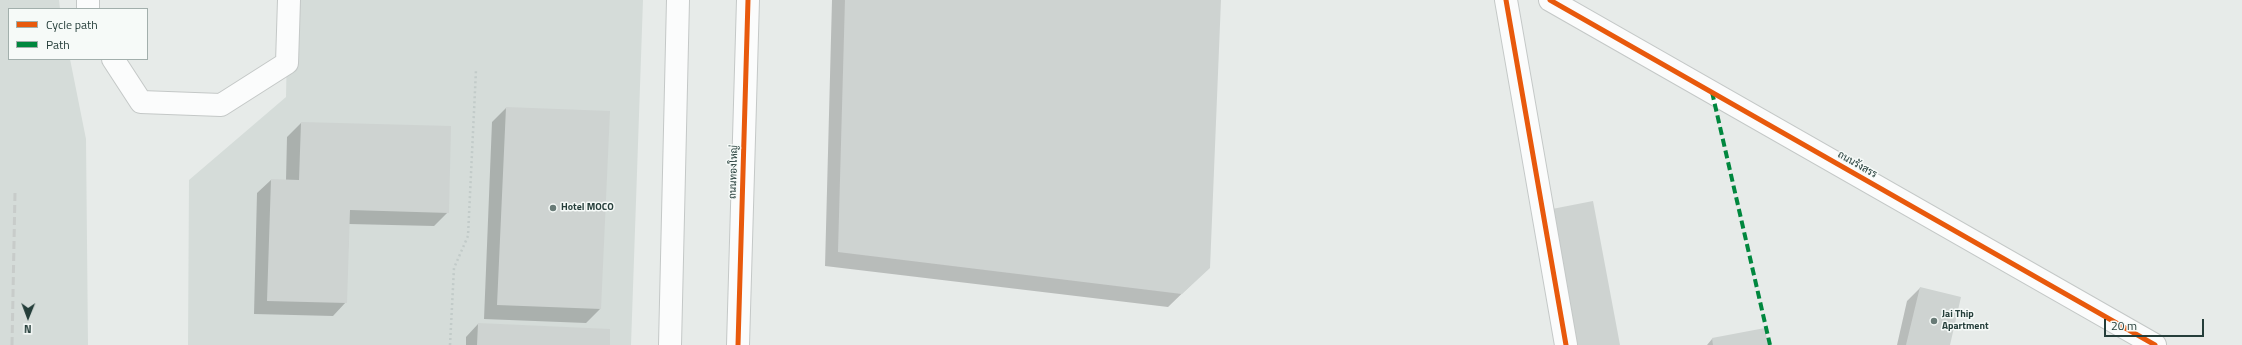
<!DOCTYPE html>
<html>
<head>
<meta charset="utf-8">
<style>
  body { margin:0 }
  #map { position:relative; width:2242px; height:345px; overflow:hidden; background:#e7ebe9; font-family:"Titillium Web",sans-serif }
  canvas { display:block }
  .legend { position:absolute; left:8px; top:8px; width:140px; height:52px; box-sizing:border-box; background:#f6faf8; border:1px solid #a2afac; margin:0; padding:5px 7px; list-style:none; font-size:12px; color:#253e3a }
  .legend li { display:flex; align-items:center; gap:8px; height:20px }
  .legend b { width:20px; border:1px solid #a2afac }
  .north { position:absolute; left:8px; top:297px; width:40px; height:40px; -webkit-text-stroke:3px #f6faf8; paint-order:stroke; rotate:181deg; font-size:11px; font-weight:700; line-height:16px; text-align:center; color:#253e3a }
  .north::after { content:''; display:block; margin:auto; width:14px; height:18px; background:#253e3a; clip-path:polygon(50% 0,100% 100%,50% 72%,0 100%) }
  .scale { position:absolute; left:2104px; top:319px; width:100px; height:18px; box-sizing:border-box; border:2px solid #253e3a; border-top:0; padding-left:5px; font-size:12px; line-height:14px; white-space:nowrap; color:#253e3a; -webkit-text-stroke:3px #f6faf8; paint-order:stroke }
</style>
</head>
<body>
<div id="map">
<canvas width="2242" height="345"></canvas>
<ul class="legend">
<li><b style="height:5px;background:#e8590c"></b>Cycle path</li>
<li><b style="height:5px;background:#00873e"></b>Path</li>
</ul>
<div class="north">N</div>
<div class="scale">20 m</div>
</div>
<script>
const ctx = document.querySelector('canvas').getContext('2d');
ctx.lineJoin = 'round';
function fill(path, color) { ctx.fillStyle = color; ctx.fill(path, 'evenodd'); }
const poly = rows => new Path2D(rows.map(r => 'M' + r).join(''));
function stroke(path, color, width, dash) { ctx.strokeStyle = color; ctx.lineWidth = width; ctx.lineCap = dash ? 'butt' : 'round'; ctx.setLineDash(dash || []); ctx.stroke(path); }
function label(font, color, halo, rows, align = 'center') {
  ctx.font = font + ' "Titillium Web",Sarabun,sans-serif'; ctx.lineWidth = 3; ctx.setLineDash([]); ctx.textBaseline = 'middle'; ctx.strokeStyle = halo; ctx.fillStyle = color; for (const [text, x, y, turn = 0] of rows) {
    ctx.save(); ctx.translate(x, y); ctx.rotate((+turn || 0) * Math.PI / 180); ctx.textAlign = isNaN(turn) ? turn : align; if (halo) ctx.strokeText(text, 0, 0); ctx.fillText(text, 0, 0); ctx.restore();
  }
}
fill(poly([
  [0,0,59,0,60,9,9,9,9,59,70,59,86,139,88,345,0,345],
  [288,0,643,0,631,345,188,345,189,180,286,97]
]), '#d5dcd9');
fill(poly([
  [832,0,1220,0,1195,281,1168,307,825,266],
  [506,108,609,112,600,309,586,323,484,319,492,122],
  [301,123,448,212,434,226,349,224,346,302,333,316,254,314,257,193,271,180,286,180,287,137],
  [1920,288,1949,345,1897,345,1907,301],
  [478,324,609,345,466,345,466,337],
  [1712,339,1767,345,1707,345]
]), '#0003');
fill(poly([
  [845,0,1221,0,1210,268,1182,294,838,252],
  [506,107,610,111,601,309,497,305],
  [301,122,451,126,449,213,350,210,347,303,267,301,271,179,299,180],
  [1593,201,1620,345,1572,345,1547,210],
  [1920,287,1961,297,1950,345,1906,345],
  [478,323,610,329,610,345,477,345],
  [1765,328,1768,345,1713,345,1712,338]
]), '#ced3d1');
const minor = poly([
  [1506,0,1566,345],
  [1550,0,2155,345],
  [88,9,88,0],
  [113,59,141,102,221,105,287,63,289,0],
  [670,345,678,0],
  [738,345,748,0]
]);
stroke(minor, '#c4c8c7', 24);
stroke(poly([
  [450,345,454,268,468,236,476,70]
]), '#c2cbc9', 2.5, [2, 3]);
stroke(minor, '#fbfcfc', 22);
stroke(poly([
  [12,345,15,192]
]), '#c8ccca', 3, [8, 4]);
stroke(poly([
  [1712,92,1770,345]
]), '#00873e', 4, [8, 4]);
stroke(poly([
  [1506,0,1566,345],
  [1550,0,2155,345],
  [738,345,748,0]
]), '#e8590c', 5);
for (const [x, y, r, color] of [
  [553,208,4,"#697b77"],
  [1934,321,4,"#697b77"]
]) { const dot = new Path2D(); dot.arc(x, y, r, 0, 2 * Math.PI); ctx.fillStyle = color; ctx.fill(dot); stroke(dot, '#f6faf8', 1.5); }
label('10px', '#253e3a', '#f6faf8', [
  ["ถนนรังสรร",1857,165,30],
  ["ถนนทองใหญ่",734,172,-88]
]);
label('bold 10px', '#253e3a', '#f6faf8', [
  ["Hotel MOCO",561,208],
  ["Jai Thip",1942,315],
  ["Apartment",1942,327]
], 'left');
</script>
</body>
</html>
